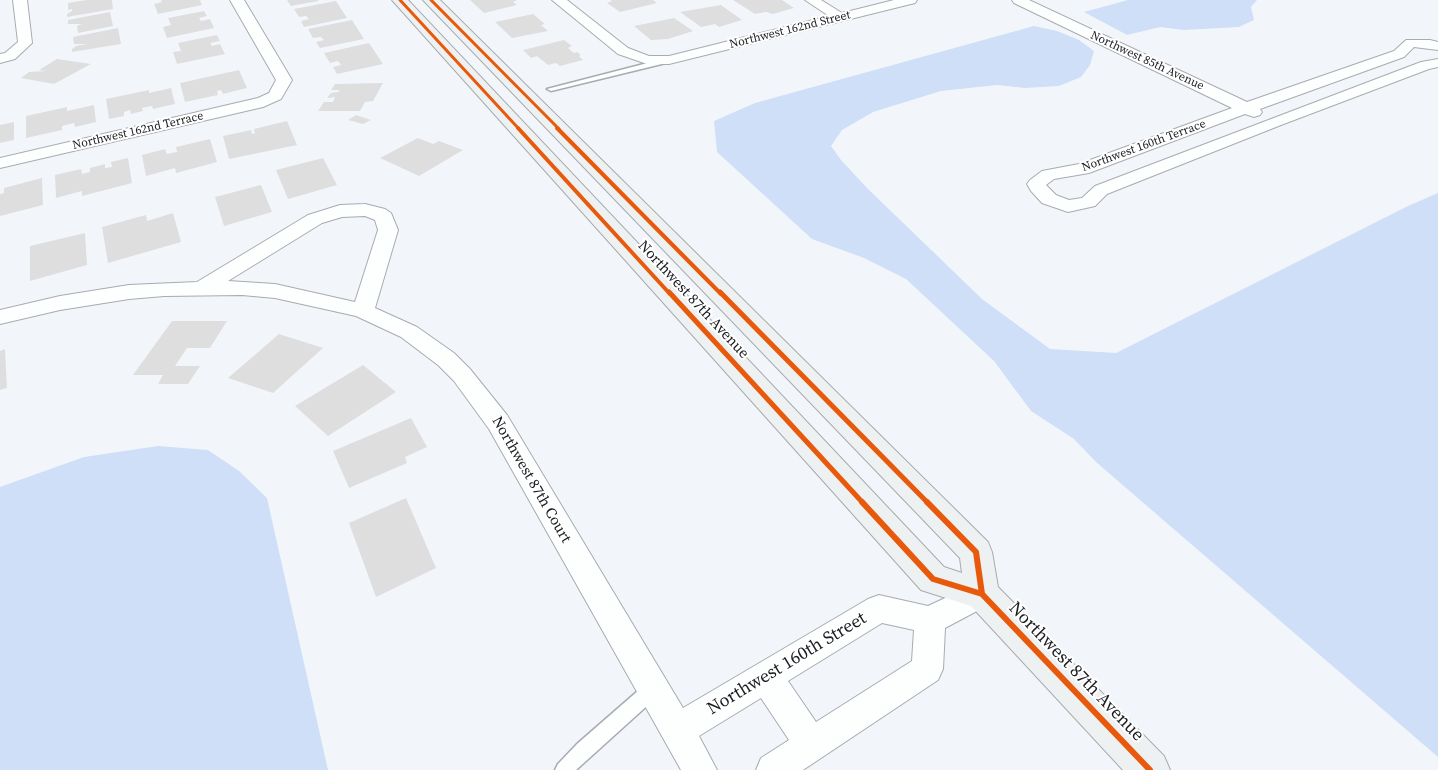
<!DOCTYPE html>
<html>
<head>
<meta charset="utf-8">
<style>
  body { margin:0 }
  canvas { display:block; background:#f2f6fb }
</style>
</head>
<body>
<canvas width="1438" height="770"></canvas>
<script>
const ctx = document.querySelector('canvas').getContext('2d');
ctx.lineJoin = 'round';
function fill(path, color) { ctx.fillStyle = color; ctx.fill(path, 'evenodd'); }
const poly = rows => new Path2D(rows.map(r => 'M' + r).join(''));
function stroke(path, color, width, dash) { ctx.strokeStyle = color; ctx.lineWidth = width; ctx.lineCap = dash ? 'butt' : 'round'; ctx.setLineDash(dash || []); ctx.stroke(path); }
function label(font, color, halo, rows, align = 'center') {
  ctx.font = font + ' "Source Serif 4",serif'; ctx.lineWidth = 4; ctx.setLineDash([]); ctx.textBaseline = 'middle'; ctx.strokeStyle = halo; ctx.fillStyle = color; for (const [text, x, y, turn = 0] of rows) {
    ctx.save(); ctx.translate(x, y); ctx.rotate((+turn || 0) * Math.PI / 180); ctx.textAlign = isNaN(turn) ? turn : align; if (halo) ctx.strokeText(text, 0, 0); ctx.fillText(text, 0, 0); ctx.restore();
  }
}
fill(poly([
  [1128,0,1257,0,1251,7,1254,20,1239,27,1184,30,1160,27,1127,35,1084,12],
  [1034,26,1057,31,1079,40,1094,51,1090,65,1081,77,1059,86,1025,88,997,85,941,91,873,112,842,130,831,146,841,160,868,189,982,299,1050,349,1116,353,1408,206,1438,193,1438,757,1096,462,1074,439,1031,411,994,361,906,279,864,258,812,239,717,152,714,121,755,103],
  [158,446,208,450,239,471,267,498,328,770,0,770,0,487,84,457]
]), '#cfdff8');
fill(poly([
  [87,0,112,0,113,9,67,17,67,14,72,11,72,9,68,10,68,3],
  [161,0,200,0,202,5,158,14,154,4,162,2],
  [287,0,318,0,318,1,291,6],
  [470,0,517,0,513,2,517,5,484,13],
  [610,0,653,0,657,3,620,12,607,3,612,1],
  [733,0,782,0,794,8,773,14,766,12,755,14],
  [336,1,347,18,304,27,301,21,309,19,306,16,299,17,294,9],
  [721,5,742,20,719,27,715,24,701,27,680,12],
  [204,11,207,16,199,18,201,21,210,19,214,28,167,38,163,27,171,25,168,18],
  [110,12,113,26,78,33,77,26,82,24,68,24,68,20],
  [533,14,545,24,541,25,548,31,512,38,495,22],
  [674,18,693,31,668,39,651,40,634,26],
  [352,20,364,39,320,48,316,42,324,40,321,37,313,38,308,29],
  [118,28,121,44,72,52,72,49,76,46,87,44,74,44,73,37],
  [217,35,220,41,210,43,212,46,220,44,225,54,177,64,173,52,181,51,178,43],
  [564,40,572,46,568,48,574,53,577,52,581,55,579,56,583,60,560,66,556,63,548,65,537,56,531,58,523,50],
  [369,43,383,64,337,74,333,67,341,65,338,61,330,63,324,53],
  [57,59,91,64,54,84,21,78,29,72,46,71,39,70],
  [239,70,247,88,223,94,221,90,217,91,218,95,185,102,180,83],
  [383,83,373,101,365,102,360,111,318,111,324,102,333,102,335,97,327,98,331,93,338,92,340,90,331,90,335,84],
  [171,88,175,104,153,109,152,106,142,108,143,111,131,114,130,110,124,112,124,116,109,119,106,99,149,90,149,93],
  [94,105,96,122,75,127,74,123,62,126,62,130,26,138,26,116,67,107,67,111],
  [356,115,371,120,363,124,348,120],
  [287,121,297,145,229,159,223,136,251,130,252,134,255,133,254,129],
  [14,122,14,140,0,143,0,125],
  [418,138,433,144,439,141,463,150,419,176,380,158],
  [210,139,217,162,176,173,175,168,146,176,142,155,165,149,167,154,177,152,176,147],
  [128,158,132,183,82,196,82,191,56,198,55,175,81,169,82,174,90,172,90,168,105,164,105,168,112,167,111,162],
  [323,158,337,185,288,199,276,170],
  [42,178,43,205,0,216,0,194,4,193,4,188],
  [261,185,272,212,224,226,215,197],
  [173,213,181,242,108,263,102,227,146,215,147,221],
  [85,233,87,265,30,281,30,246],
  [172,321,227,321,210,348,187,348,175,366,200,366,188,384,158,384,163,375,133,375],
  [279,334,323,348,273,393,228,378],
  [5,349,7,388,0,390,0,351],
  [363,365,396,392,328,436,295,406],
  [411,418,427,447,405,457,407,463,349,488,333,451],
  [406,498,436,568,376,597,349,523]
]), '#dededf');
const lane = poly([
  [667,58,670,58,670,62,551,91,547,89,667,58],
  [653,681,659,683,661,689,659,695,576,770,555,770,558,764,577,744,647,683,653,681]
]);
const street = poly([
  [13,0,27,0,32,43,15,59,0,63,0,54,5,53,18,42,13,0],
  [230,0,244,0,292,80,281,99,263,107,0,168,0,158,258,98,269,93,276,80,230,0],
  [552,0,567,0,628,48,649,56,669,56,829,16,805,0,821,0,842,13,894,0,917,0,915,3,669,64,647,64,618,54,552,0],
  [1012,0,1029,0,1247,102,1394,51,1406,40,1430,40,1438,42,1438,50,1414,47,1404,57,1260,109,1262,112,1260,115,1254,117,1245,114,1089,173,1054,179,1046,185,1056,195,1069,200,1082,198,1095,186,1421,62,1438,59,1438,67,1429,69,1281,125,1107,194,1095,206,1068,212,1042,203,1031,191,1027,184,1030,180,1042,171,1079,164,1232,108,1014,3,1012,0],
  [365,204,385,209,391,213,398,230,375,308,417,327,454,353,470,369,507,415,683,708,868,599,879,595,928,606,982,581,992,585,997,594,992,603,945,628,943,669,938,680,803,770,756,770,761,758,789,740,761,698,699,736,717,770,681,770,489,429,454,381,438,365,401,337,356,316,275,298,242,295,164,296,129,299,60,310,0,324,0,310,60,296,129,285,197,282,308,215,340,205,365,204],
  [365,216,375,220,378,230,355,302,275,284,228,281,322,223,342,217,365,216],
  [882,623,914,630,912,661,816,722,788,681,882,623]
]);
const secondary = poly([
  [392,0,408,0,944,567,962,573,960,558,423,0,440,0,988,542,992,552,998,587,1164,756,1170,770,1123,770,971,606,921,590,392,0]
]);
stroke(lane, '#a8abaf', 3);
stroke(street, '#a8abaf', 2);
stroke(secondary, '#a8abaf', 2);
fill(lane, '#fdfefe');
fill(street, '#fdfefe');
fill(secondary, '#edf1f1');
stroke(poly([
  [400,0,519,129],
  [431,0,559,129]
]), '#e8590c', 3);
stroke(poly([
  [518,128,670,294],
  [557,128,721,294]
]), '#e8590c', 4);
stroke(poly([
  [669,292,863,503],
  [720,292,928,503]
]), '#e8590c', 5);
stroke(poly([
  [862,502,933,579,982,594,1150,770],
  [927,502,976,552,982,594]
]), '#e8590c', 6);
label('12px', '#1a1c20', '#fff', [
  ["Northwest 162nd Street",790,30,-14],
  ["Northwest 85th Avenue",1147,61,25],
  ["Northwest 162nd Terrace",138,131,-13],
  ["Northwest 160th Terrace",1144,146,-20]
]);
label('15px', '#1a1c20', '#fff', [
  ["Northwest 87th Avenue",693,300,47],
  ["Northwest 87th Court",531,480,60]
]);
label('18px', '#1a1c20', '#fff', [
  ["Northwest 160th Street",787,664,-31],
  ["Northwest 87th Avenue",1076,672,46]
]);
</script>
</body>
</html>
